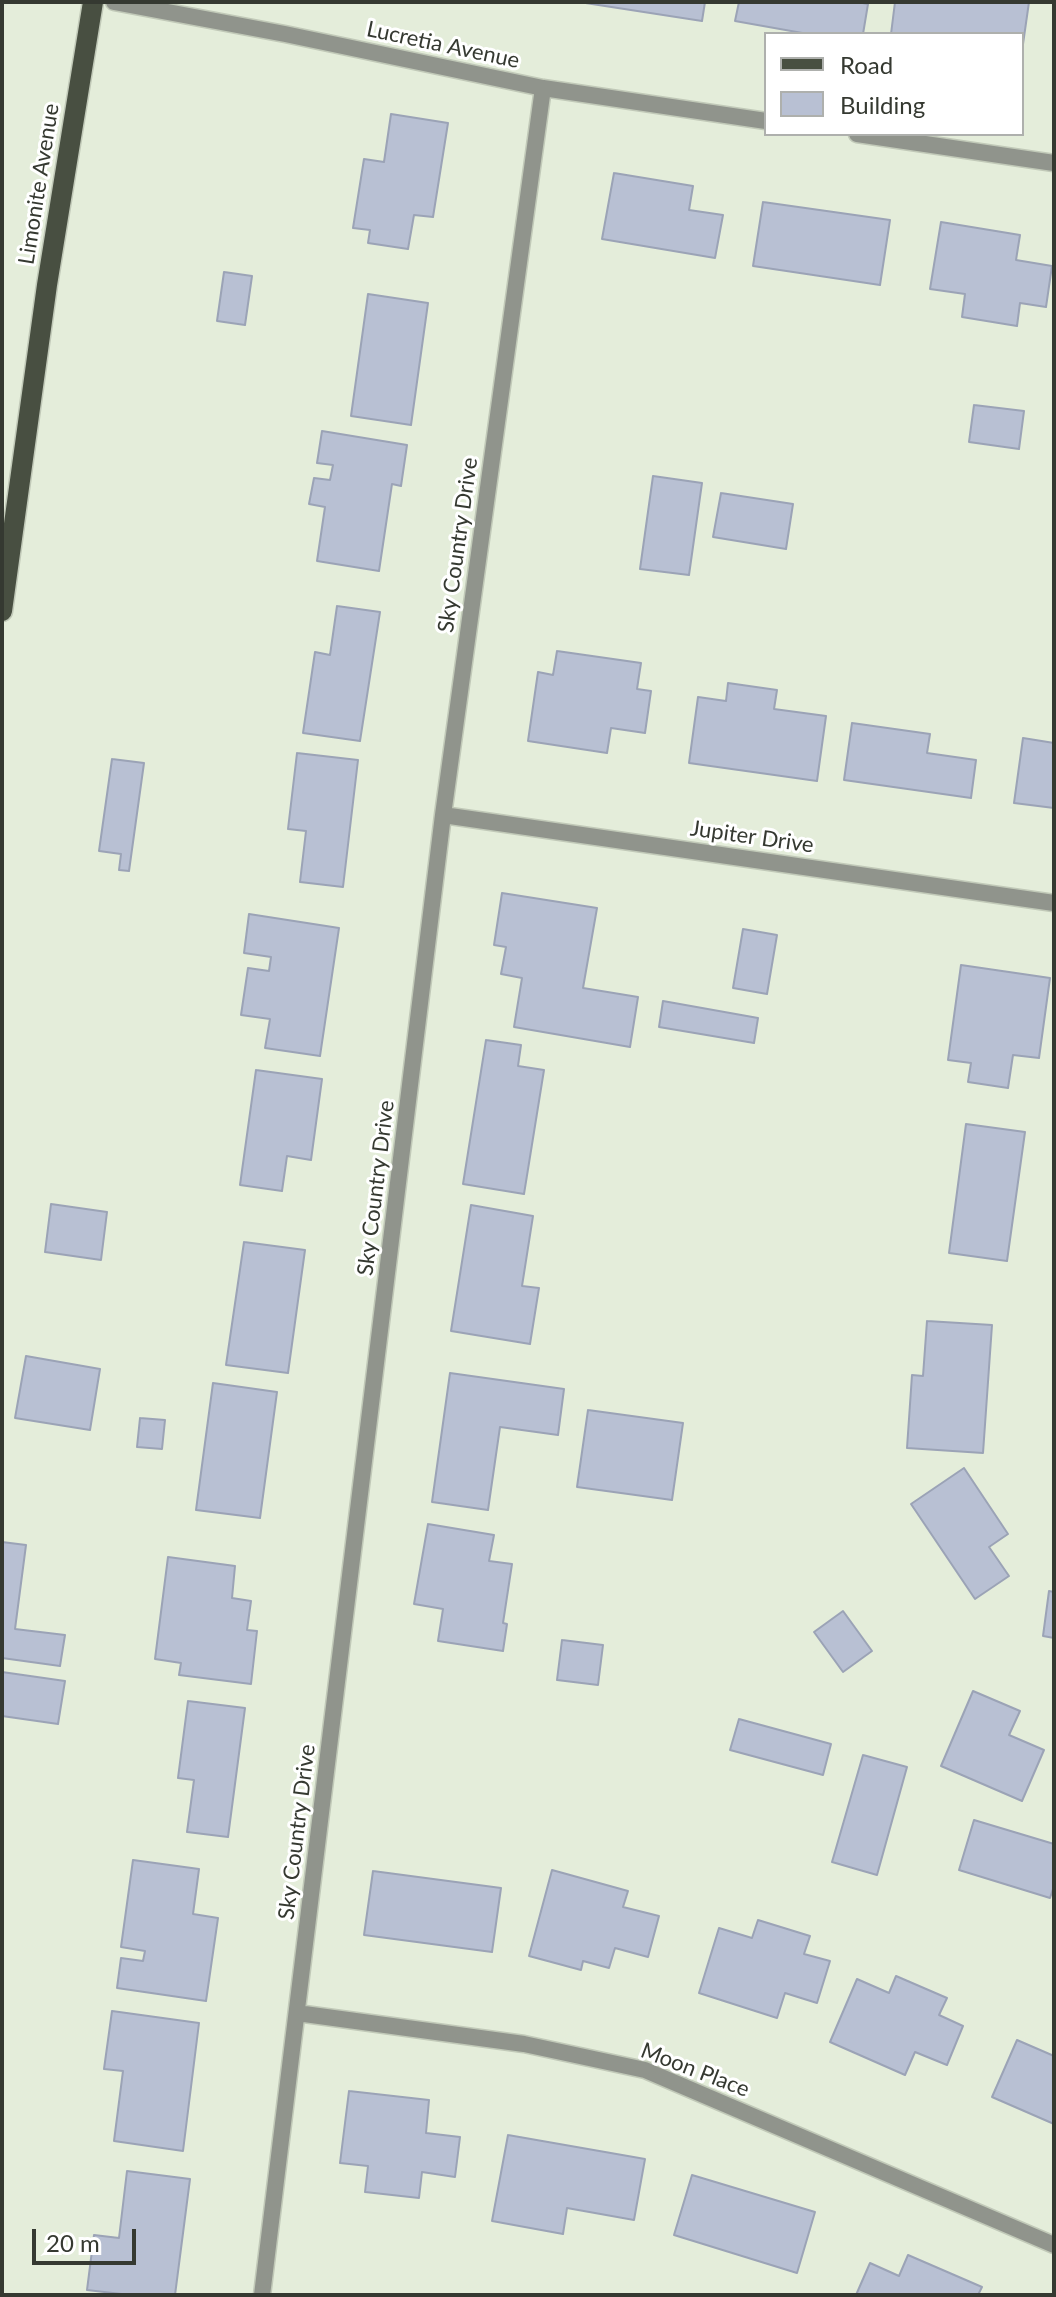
<!DOCTYPE html>
<html>
<head>
<meta charset="utf-8">
<style>
  body { margin:0 }
  #map { position:relative; width:1056px; height:2297px; overflow:hidden; background:#e4edda; font-family:Lato,sans-serif }
  canvas { display:block }
  .frame { position:absolute; inset:0; border:4px solid #353931; pointer-events:none }
  .legend { position:absolute; left:764px; top:32px; width:260px; height:104px; box-sizing:border-box; background:#fff; border:2px solid #aeb0ad; margin:0; padding:10px 14px; list-style:none; font-size:24px; color:#353931 }
  .legend li { display:flex; align-items:center; gap:16px; height:40px }
  .legend b { width:40px; border:2px solid #aeb0ad }
  .scale { position:absolute; left:32px; top:2229px; width:104px; height:36px; box-sizing:border-box; border:4px solid #353931; border-top:0; padding-left:10px; font-size:24px; line-height:28px; white-space:nowrap; color:#353931; -webkit-text-stroke:6px #fff; paint-order:stroke }
</style>
</head>
<body>
<div id="map">
<canvas width="1056" height="2297"></canvas>
<div class="frame"></div>
<ul class="legend">
<li><b style="height:10px;background:#484f41"></b>Road</li>
<li><b style="height:22px;background:#b8c0d3"></b>Building</li>
</ul>
<div class="scale">20 m</div>
</div>
<script>
const ctx = document.querySelector('canvas').getContext('2d');
ctx.lineJoin = 'round';
function fill(path, color) { ctx.fillStyle = color; ctx.fill(path, 'evenodd'); }
const poly = rows => new Path2D(rows.map(r => 'M' + r).join(''));
function stroke(path, color, width, dash) { ctx.strokeStyle = color; ctx.lineWidth = width; ctx.lineCap = dash ? 'butt' : 'round'; ctx.setLineDash(dash || []); ctx.stroke(path); }
function label(font, color, halo, rows, align = 'center') {
  ctx.font = font + ' Lato,sans-serif'; ctx.lineWidth = 6; ctx.setLineDash([]); ctx.textBaseline = 'middle'; ctx.strokeStyle = halo; ctx.fillStyle = color; for (const [text, x, y, turn = 0] of rows) {
    ctx.save(); ctx.translate(x, y); ctx.rotate((+turn || 0) * Math.PI / 180); ctx.textAlign = isNaN(turn) ? turn : align; if (halo) ctx.strokeText(text, 0, 0); ctx.fillText(text, 0, 0); ctx.restore();
  }
}
const building = poly([
  [579,2,705,2,702,21,579,2],
  [739,2,857,2,868,4,863,34,808,34,735,21,739,2],
  [895,2,1029,2,1022,51,1022,34,891,34,895,2],
  [391,114,448,123,433,217,414,215,408,249,368,243,370,230,353,228,364,159,384,162,391,114],
  [614,173,693,186,689,210,723,215,715,258,602,239,614,173],
  [763,202,890,220,880,285,753,266,763,202],
  [941,222,1020,235,1016,260,1052,266,1046,307,1020,303,1017,326,962,317,965,294,930,289,941,222],
  [224,272,252,276,245,325,217,321,224,272],
  [368,294,428,303,411,425,351,416,368,294],
  [974,405,1024,411,1019,449,969,442,974,405],
  [322,431,407,445,401,486,392,484,379,571,317,561,325,507,309,504,314,478,330,480,333,465,317,463,322,431],
  [653,476,702,483,689,575,640,569,653,476],
  [721,493,793,504,786,549,713,537,721,493],
  [337,606,380,612,360,741,303,733,315,652,330,655,337,606],
  [557,651,641,663,637,689,651,691,645,733,611,728,607,753,528,741,538,672,553,675,557,651],
  [728,683,777,690,774,709,826,716,817,781,689,763,698,697,726,701,728,683],
  [852,723,930,734,927,753,976,760,971,798,844,780,852,723],
  [1023,738,1054,743,1054,808,1014,803,1023,738],
  [297,753,358,760,343,887,300,882,306,831,288,829,297,753],
  [112,759,144,763,129,871,119,870,121,854,99,851,112,759],
  [502,893,597,908,583,988,638,997,630,1047,514,1027,522,978,501,974,506,947,494,945,502,893],
  [249,914,339,928,320,1056,265,1048,270,1019,241,1015,248,968,269,971,271,957,244,953,249,914],
  [743,929,777,935,767,994,733,988,743,929],
  [961,965,1050,978,1039,1058,1013,1055,1008,1088,968,1082,971,1063,948,1060,961,965],
  [663,1001,758,1018,754,1043,659,1027,663,1001],
  [486,1040,521,1045,518,1066,544,1070,524,1194,463,1184,486,1040],
  [256,1070,322,1079,311,1160,287,1156,282,1191,240,1185,256,1070],
  [966,1124,1025,1132,1007,1261,949,1253,966,1124],
  [51,1204,107,1212,101,1260,45,1252,51,1204],
  [471,1205,533,1216,522,1286,539,1288,530,1344,451,1331,471,1205],
  [244,1242,305,1250,288,1373,226,1365,244,1242],
  [927,1321,992,1325,983,1453,907,1448,912,1375,923,1376,927,1321],
  [26,1356,100,1369,90,1430,15,1418,26,1356],
  [450,1373,564,1389,558,1435,500,1427,488,1510,432,1502,450,1373],
  [213,1383,277,1392,260,1518,196,1510,213,1383],
  [588,1410,683,1423,672,1500,577,1487,588,1410],
  [140,1418,165,1420,162,1449,137,1447,140,1418],
  [964,1468,1008,1534,989,1547,1009,1576,975,1599,911,1504,964,1468],
  [428,1524,494,1535,489,1561,512,1564,503,1623,507,1624,503,1651,438,1641,443,1609,414,1604,428,1524],
  [2,1542,26,1545,15,1629,65,1635,60,1666,2,1658,2,1542],
  [168,1557,235,1566,232,1598,251,1601,247,1630,257,1631,251,1684,179,1675,181,1663,155,1659,168,1557],
  [1049,1591,1054,1592,1054,1638,1043,1636,1049,1591],
  [843,1611,872,1651,843,1672,814,1632,843,1611],
  [562,1640,603,1645,598,1685,557,1680,562,1640],
  [2,1672,65,1681,58,1724,2,1716,2,1672],
  [973,1691,1020,1711,1009,1735,1044,1750,1022,1801,941,1766,973,1691],
  [188,1701,245,1708,228,1837,187,1832,194,1780,178,1778,188,1701],
  [739,1719,831,1744,823,1775,730,1750,739,1719],
  [863,1755,907,1767,877,1875,832,1862,863,1755],
  [974,1820,1054,1844,1054,1886,1050,1898,959,1870,974,1820],
  [133,1860,199,1869,193,1914,218,1918,206,2001,117,1988,121,1958,143,1961,145,1951,121,1947,133,1860],
  [552,1870,628,1891,623,1907,659,1916,648,1957,615,1948,609,1968,583,1961,581,1970,529,1956,552,1870],
  [373,1871,501,1888,492,1952,364,1935,373,1871],
  [758,1920,810,1936,804,1954,830,1961,817,2003,785,1993,777,2018,699,1993,719,1928,752,1938,758,1920],
  [896,1976,947,1998,939,2015,963,2026,947,2065,915,2052,905,2075,830,2042,857,1979,889,1993,896,1976],
  [112,2011,199,2023,183,2151,114,2141,123,2071,104,2069,112,2011],
  [1017,2040,1054,2056,1054,2124,992,2097,1017,2040],
  [349,2091,429,2100,426,2133,460,2137,455,2177,422,2172,419,2198,365,2192,368,2166,340,2163,349,2091],
  [508,2135,645,2159,634,2220,567,2208,563,2234,492,2221,508,2135],
  [127,2171,190,2179,175,2295,130,2295,87,2290,94,2235,119,2238,127,2171],
  [692,2175,815,2212,797,2273,674,2235,692,2175],
  [908,2255,982,2287,978,2295,856,2295,870,2263,899,2276,908,2255]
]);
fill(building, '#b8c0d3');
stroke(building, '#9ba3b6', 2);
const minor = poly([
  [114,2,285,34,543,88,766,121],
  [857,134,1054,163],
  [443,815,1054,903],
  [297,2013,524,2044,645,2070,1054,2245],
  [262,2295,443,815,543,88]
]);
const primary = poly([
  [2,611,47,285,93,2]
]);
stroke(minor, '#c1c9b8', 19);
stroke(primary, '#c1c9b8', 23);
stroke(minor, '#90948c', 16);
stroke(primary, '#484f41', 20);
label('22px', '#353931', '#fff', [
  ["Lucretia Avenue",443,45,12],
  ["Limonite Avenue",39,184,-81],
  ["Sky Country Drive",458,545,-82],
  ["Jupiter Drive",752,837,8],
  ["Sky Country Drive",376,1188,-83],
  ["Sky Country Drive",297,1832,-83],
  ["Moon Place",695,2070,21]
]);
</script>
</body>
</html>
